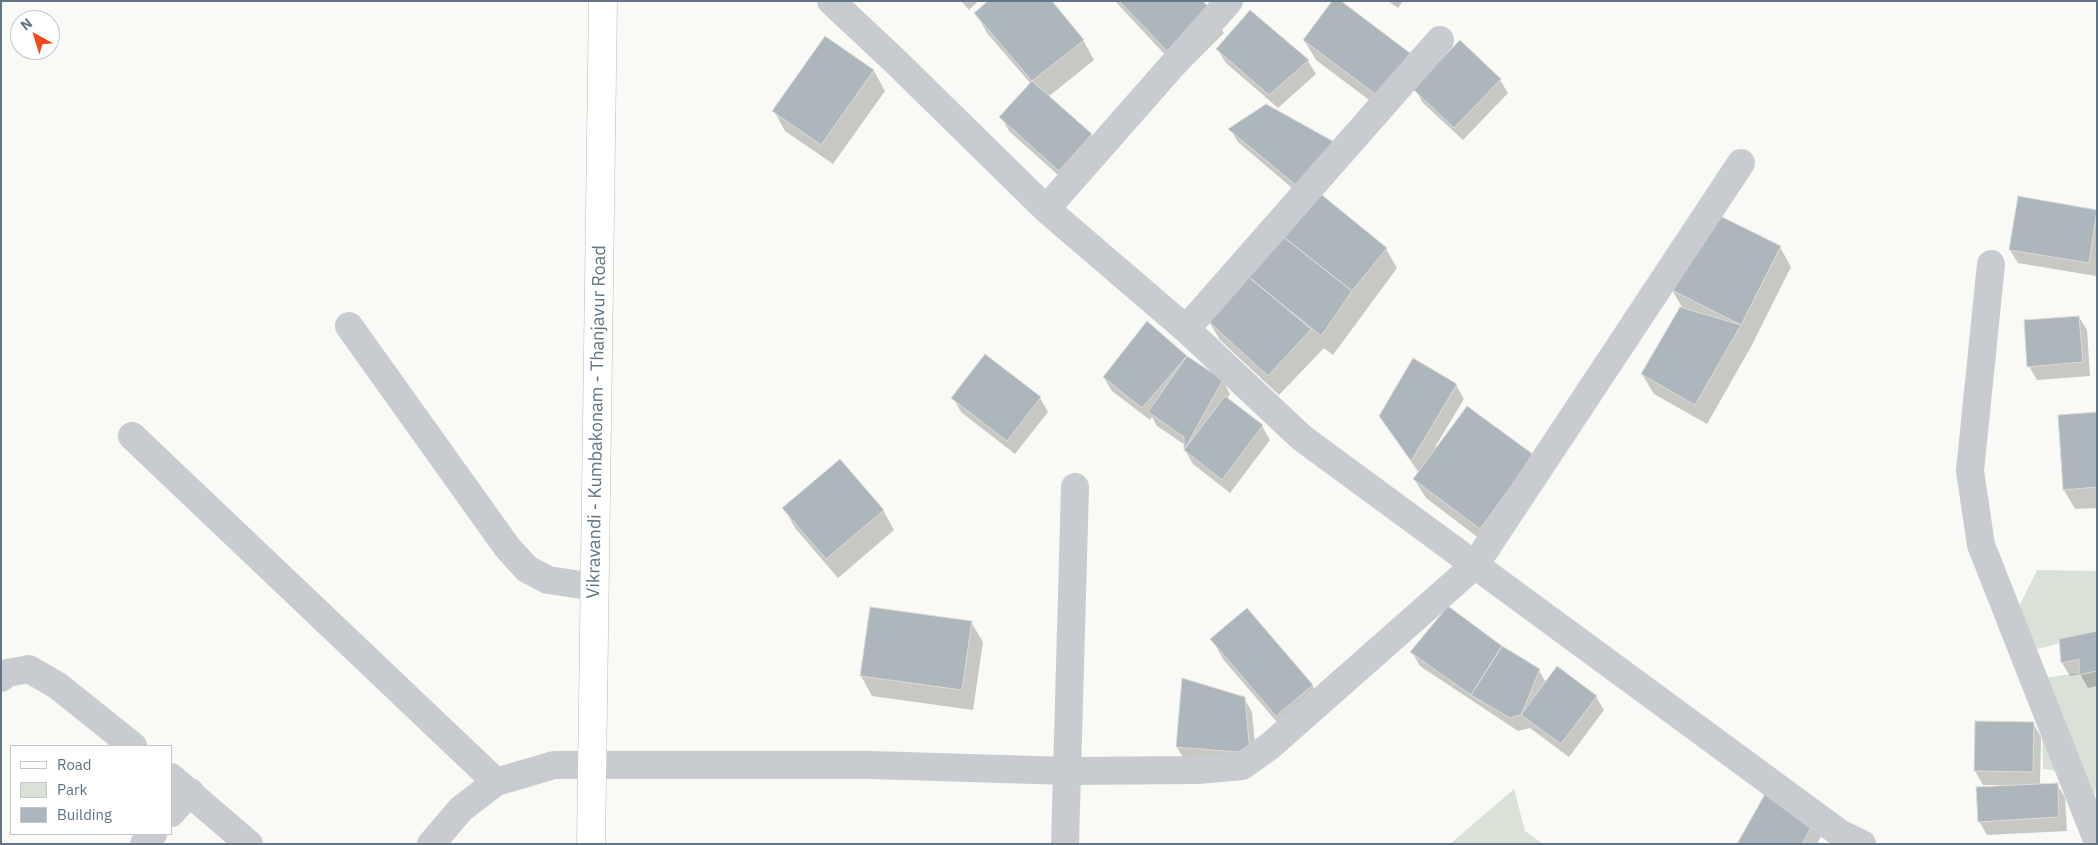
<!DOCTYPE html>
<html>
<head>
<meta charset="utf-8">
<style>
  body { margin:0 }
  #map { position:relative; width:2098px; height:845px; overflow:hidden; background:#f9f9f6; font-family:"IBM Plex Sans",sans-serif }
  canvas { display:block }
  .frame { position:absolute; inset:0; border:2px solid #617584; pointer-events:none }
  .legend { position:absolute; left:10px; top:745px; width:162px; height:90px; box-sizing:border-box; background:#fff; border:1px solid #c0c8ce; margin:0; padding:6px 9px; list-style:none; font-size:15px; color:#617584 }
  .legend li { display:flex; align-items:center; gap:10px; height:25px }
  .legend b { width:25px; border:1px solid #c0c8ce }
  .north { position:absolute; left:10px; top:10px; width:50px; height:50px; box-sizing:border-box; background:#fff; border:1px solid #c0c8ce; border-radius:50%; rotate:321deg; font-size:14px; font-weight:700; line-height:20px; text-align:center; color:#617584 }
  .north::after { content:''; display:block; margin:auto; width:18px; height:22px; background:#f34c1c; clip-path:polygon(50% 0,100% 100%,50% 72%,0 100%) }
</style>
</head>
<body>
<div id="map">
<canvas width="2098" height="845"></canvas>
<div class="frame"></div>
<ul class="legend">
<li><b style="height:6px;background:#fff"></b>Road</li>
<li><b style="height:14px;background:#dae1d7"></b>Park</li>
<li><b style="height:14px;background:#acb6bc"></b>Building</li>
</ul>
<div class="north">N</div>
</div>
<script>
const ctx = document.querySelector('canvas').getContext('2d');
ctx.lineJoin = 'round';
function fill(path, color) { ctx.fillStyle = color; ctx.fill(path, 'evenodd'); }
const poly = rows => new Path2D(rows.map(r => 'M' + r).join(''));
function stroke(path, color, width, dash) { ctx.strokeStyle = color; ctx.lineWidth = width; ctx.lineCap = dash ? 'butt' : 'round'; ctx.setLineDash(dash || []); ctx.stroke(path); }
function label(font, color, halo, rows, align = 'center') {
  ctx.font = font + ' "IBM Plex Sans",sans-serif'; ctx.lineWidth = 5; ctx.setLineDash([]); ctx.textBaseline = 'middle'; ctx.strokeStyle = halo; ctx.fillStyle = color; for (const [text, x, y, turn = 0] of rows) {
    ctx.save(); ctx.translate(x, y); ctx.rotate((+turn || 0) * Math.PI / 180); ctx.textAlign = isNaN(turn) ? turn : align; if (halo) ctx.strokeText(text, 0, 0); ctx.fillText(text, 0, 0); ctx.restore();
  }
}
fill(poly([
  [2037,570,2097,571,2097,632,2035,650,2012,621],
  [2097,671,2097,778,2090,837,2064,772,2043,769,2041,678],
  [1514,789,1525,831,1543,844,1450,844]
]), '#dae1d7');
fill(poly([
  [961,1,978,1,969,10],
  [1115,1,1201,1,1213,14,1224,33,1183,74],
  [1388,1,1403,1,1398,8],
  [1250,12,1308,61,1316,74,1278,108,1226,63,1218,50],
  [976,13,1083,40,1094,60,1048,97,1091,135,1099,149,1068,184,1009,131,1001,117,1031,84,987,33],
  [826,38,874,71,885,91,833,164,785,131,774,111],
  [1304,40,1409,54,1421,74,1389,115,1316,60],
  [1500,80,1508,93,1463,140,1423,103,1415,89],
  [1230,129,1337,145,1305,199,1238,142],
  [2097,211,2096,276,2018,263,2010,250],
  [1282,236,1386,249,1397,268,1333,355,1324,348,1279,395,1220,340,1208,320],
  [1780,247,1791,267,1752,345,1707,424,1654,394,1642,374,1683,309,1671,288],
  [2079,317,2087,330,2090,376,2037,380,2029,366],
  [1186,356,1222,380,1230,394,1227,399,1262,426,1270,440,1230,493,1193,464,1185,450,1185,445,1157,426,1152,417,1150,420,1112,391,1104,378],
  [1456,385,1464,399,1435,447,1533,456,1492,548,1426,498,1414,479,1419,473,1380,416],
  [953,398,1040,398,1048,412,1015,454,961,412],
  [2097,413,2097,508,2075,509,2064,490],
  [784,508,883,510,894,530,838,578,795,528],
  [971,622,983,642,973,710,872,696,861,676],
  [2097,632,2097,686,2088,688,2080,674,2070,676,2062,663],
  [1212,639,1312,685,1324,705,1288,735,1223,659],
  [1501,647,1539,670,1546,683,1596,697,1604,710,1569,757,1530,728,1518,731,1420,666,1412,652],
  [1244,698,1252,712,1257,767,1185,761,1177,747],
  [2033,723,2041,737,2040,785,2057,784,2065,798,2067,831,1987,835,1979,821,2005,785,1983,785,1975,771],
  [1813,823,1821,836,1817,844,1739,844]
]), '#0003');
const building = poly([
  [988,1,1052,1,1084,40,1032,81,974,13,988,1],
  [1119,1,1203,1,1214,13,1171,55,1119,1],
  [1332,1,1341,1,1410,53,1378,96,1303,40,1332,1],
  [1250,10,1309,60,1269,95,1216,49,1250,10],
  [825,36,874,70,821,145,772,111,825,36],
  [1460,40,1501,79,1454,128,1413,89,1460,40],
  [1032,81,1092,134,1059,171,999,117,1032,81],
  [1266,104,1338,144,1297,186,1228,129,1266,104],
  [1322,195,1387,248,1352,291,1281,235,1322,195],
  [2018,196,2097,210,2089,263,2009,250,2018,196],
  [1710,211,1781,246,1741,325,1670,289,1710,211],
  [1281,235,1352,291,1321,336,1245,274,1281,235],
  [1245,274,1311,329,1268,376,1207,320,1245,274],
  [1680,307,1741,325,1695,405,1641,374,1680,307],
  [2079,316,2083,362,2027,367,2024,320,2079,316],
  [1147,321,1187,356,1142,408,1103,377,1147,321],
  [985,354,1041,397,1007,441,951,398,985,354],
  [1187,356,1223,380,1184,450,1184,437,1148,412,1187,356],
  [1413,358,1457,384,1411,461,1379,416,1413,358],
  [1225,396,1263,425,1222,480,1184,450,1225,396],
  [1467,406,1534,455,1480,529,1413,479,1467,406],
  [2097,412,2097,487,2063,490,2058,415,2097,412],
  [840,459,884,510,826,559,782,508,840,459],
  [1448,606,1502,646,1471,695,1410,652,1448,606],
  [870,607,972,621,962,690,860,676,870,607],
  [1247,608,1313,685,1276,716,1210,639,1247,608],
  [2097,631,2097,671,2079,675,2079,659,2061,663,2059,639,2097,631],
  [1502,646,1540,669,1521,715,1510,718,1471,695,1502,646],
  [1557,666,1597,696,1561,744,1521,715,1557,666],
  [1182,678,1245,697,1250,753,1176,747,1182,678],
  [1975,721,2034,722,2033,772,1974,771,1975,721],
  [2058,783,2059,817,1978,822,1976,787,2058,783],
  [1765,794,1814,822,1802,844,1737,844,1765,794]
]);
fill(building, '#acb6bc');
stroke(building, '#dbdbd8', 1);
const major = poly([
  [591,844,603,1]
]);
stroke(major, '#b6bcc0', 29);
stroke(poly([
  [831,1,894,60,1046,209,1186,329,1302,438,1841,834,1862,844],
  [1046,209,1229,1],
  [1991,264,1970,471,1981,545,2097,840],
  [349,326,507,547,527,569,548,580,595,587],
  [1186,329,1440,40],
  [132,436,496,782],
  [1,678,7,673,29,669,58,686,133,746],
  [171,777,249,844],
  [171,813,190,792],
  [144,844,153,834],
  [431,844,461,809,496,782,554,765,872,765,1067,771,1198,770,1242,766,1270,746,1475,565,1741,163],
  [1065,844,1075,487]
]), '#c8ccd0', 28);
stroke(major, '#fff', 28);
label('18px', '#617584', '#fff', [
  ["Vikravandi - Kumbakonam - Thanjavur Road",597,422,-89]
]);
</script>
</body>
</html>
